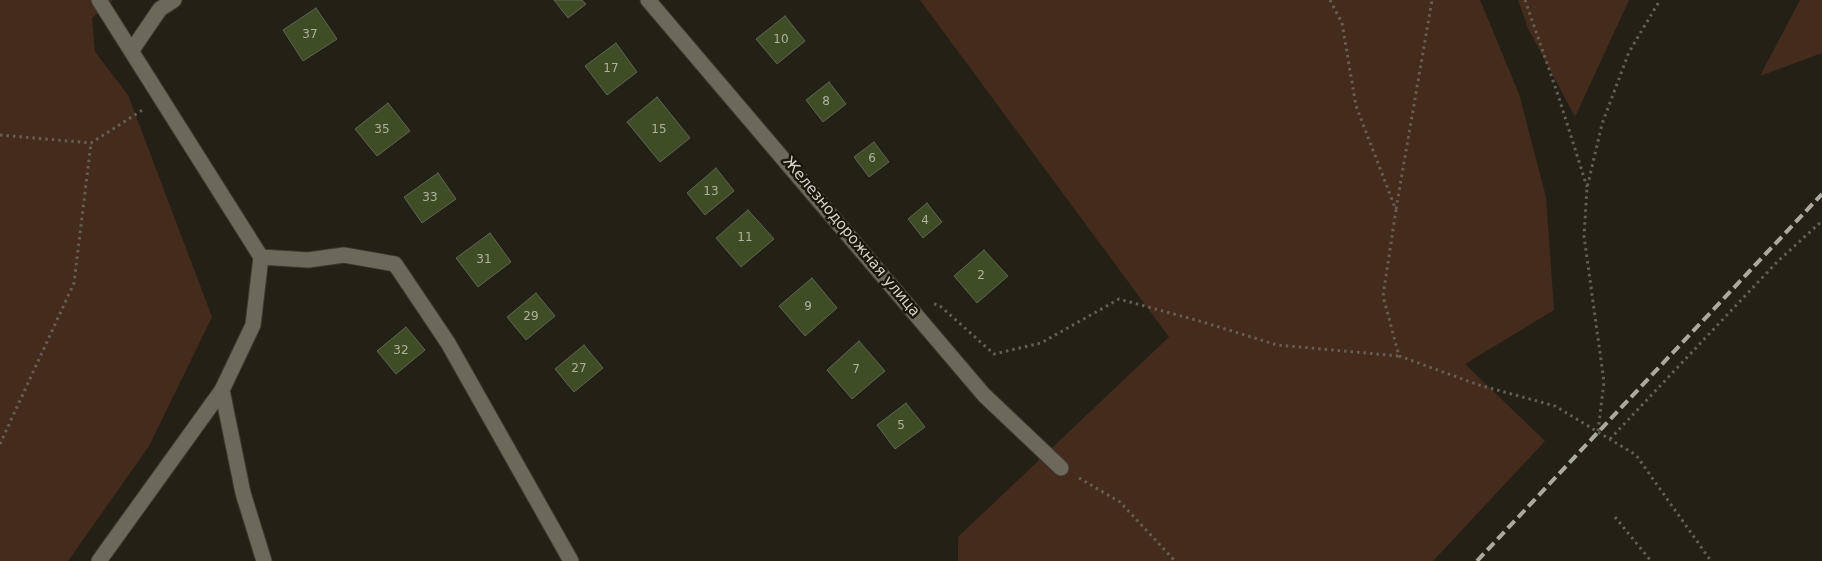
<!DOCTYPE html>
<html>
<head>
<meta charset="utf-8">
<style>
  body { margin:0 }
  canvas { display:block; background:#232115 }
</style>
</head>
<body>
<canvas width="1822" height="561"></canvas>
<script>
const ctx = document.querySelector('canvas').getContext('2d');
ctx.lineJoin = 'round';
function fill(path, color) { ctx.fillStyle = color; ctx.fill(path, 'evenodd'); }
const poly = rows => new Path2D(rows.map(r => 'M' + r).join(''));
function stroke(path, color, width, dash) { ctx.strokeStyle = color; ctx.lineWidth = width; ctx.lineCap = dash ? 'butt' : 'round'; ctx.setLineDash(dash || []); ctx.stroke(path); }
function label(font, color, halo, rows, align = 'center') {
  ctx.font = font + ' "DejaVu Sans",sans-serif'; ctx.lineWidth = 5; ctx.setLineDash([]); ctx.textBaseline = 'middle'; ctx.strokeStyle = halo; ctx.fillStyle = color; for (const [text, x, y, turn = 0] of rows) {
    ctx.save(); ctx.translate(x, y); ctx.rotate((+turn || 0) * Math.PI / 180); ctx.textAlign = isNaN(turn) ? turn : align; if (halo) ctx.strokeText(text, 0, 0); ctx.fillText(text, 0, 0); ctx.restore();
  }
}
fill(poly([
  [0,0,113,0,92,18,95,52,128,95,212,317,149,446,68,561,0,561],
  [920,0,1480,0,1519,94,1546,197,1554,310,1465,364,1545,441,1433,561,958,561,958,537,1169,337],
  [1518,0,1629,0,1575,117,1528,28],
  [1800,0,1822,0,1822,53,1760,76]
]), '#452b1c');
const building = poly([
  [554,0,582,0,586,4,568,18,554,0],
  [316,8,337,39,303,61,283,30,316,8],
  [785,16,805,41,777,64,756,39,785,16],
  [616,43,637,72,607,95,585,66,616,43],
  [829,82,846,104,823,122,806,100,829,82],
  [657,97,690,138,660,162,627,122,657,97],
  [388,103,410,131,377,156,355,129,388,103],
  [874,142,889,162,869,177,854,157,874,142],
  [716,168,734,191,705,215,687,193,716,168],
  [438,173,456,199,422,223,404,197,438,173],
  [927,203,942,222,923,238,908,219,927,203],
  [748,210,774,239,741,267,716,238,748,210],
  [490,233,511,262,478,287,456,258,490,233],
  [984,250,1008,276,977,303,954,276,984,250],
  [812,278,837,308,805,336,779,306,812,278],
  [536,293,555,316,526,340,507,317,536,293],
  [406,327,425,350,396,374,377,351,406,327],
  [859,341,885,371,852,399,827,370,859,341],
  [584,345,603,368,574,392,555,369,584,345],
  [906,403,925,427,895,449,877,425,906,403]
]);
fill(building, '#3e4d24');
stroke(building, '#5e6456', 1);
const minor = poly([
  [99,0,261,257,253,325,222,390,99,561],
  [648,0,984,395,1061,468],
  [132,50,160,9,174,0],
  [261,257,308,260,344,255,395,264,448,343,571,561],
  [222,390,243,493,264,561]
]);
stroke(minor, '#3c3b32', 17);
stroke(poly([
  [1330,0,1342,23,1356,106,1396,210,1383,296,1399,356,1479,385,1555,406,1636,455,1711,561],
  [1525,0,1558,95,1587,187],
  [0,135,91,143,144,109],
  [1396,209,1432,0],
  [934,304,939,305,994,354,1041,343,1119,299,1203,322,1277,345,1399,356],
  [1598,431,1604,382,1584,236,1587,188,1602,124,1629,52,1660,0],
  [1610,439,1777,262,1822,221],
  [0,444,74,283,91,143],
  [1079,478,1120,502,1175,561],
  [1615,517,1651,561]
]), '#616055', 3, [2.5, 4]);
stroke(minor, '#6c695b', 15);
stroke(poly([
  [1477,561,1822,194]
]), '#abaaa1', 4, [10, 5]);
label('12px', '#aeb1a0', null, [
  ["37",310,35],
  ["10",781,40],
  ["17",611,69],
  ["8",826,102],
  ["35",382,130],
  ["15",659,130],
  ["6",872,159],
  ["13",711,192],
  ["33",430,198],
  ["4",925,221],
  ["11",745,238],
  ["31",484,260],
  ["2",981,276],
  ["9",808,307],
  ["29",531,317],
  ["32",401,351],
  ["27",579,369],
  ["7",856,370],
  ["5",901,426]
]);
label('15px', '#d3d2ca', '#1a180c', [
  ["Железнодорожная улица",851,237,50]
]);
</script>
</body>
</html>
